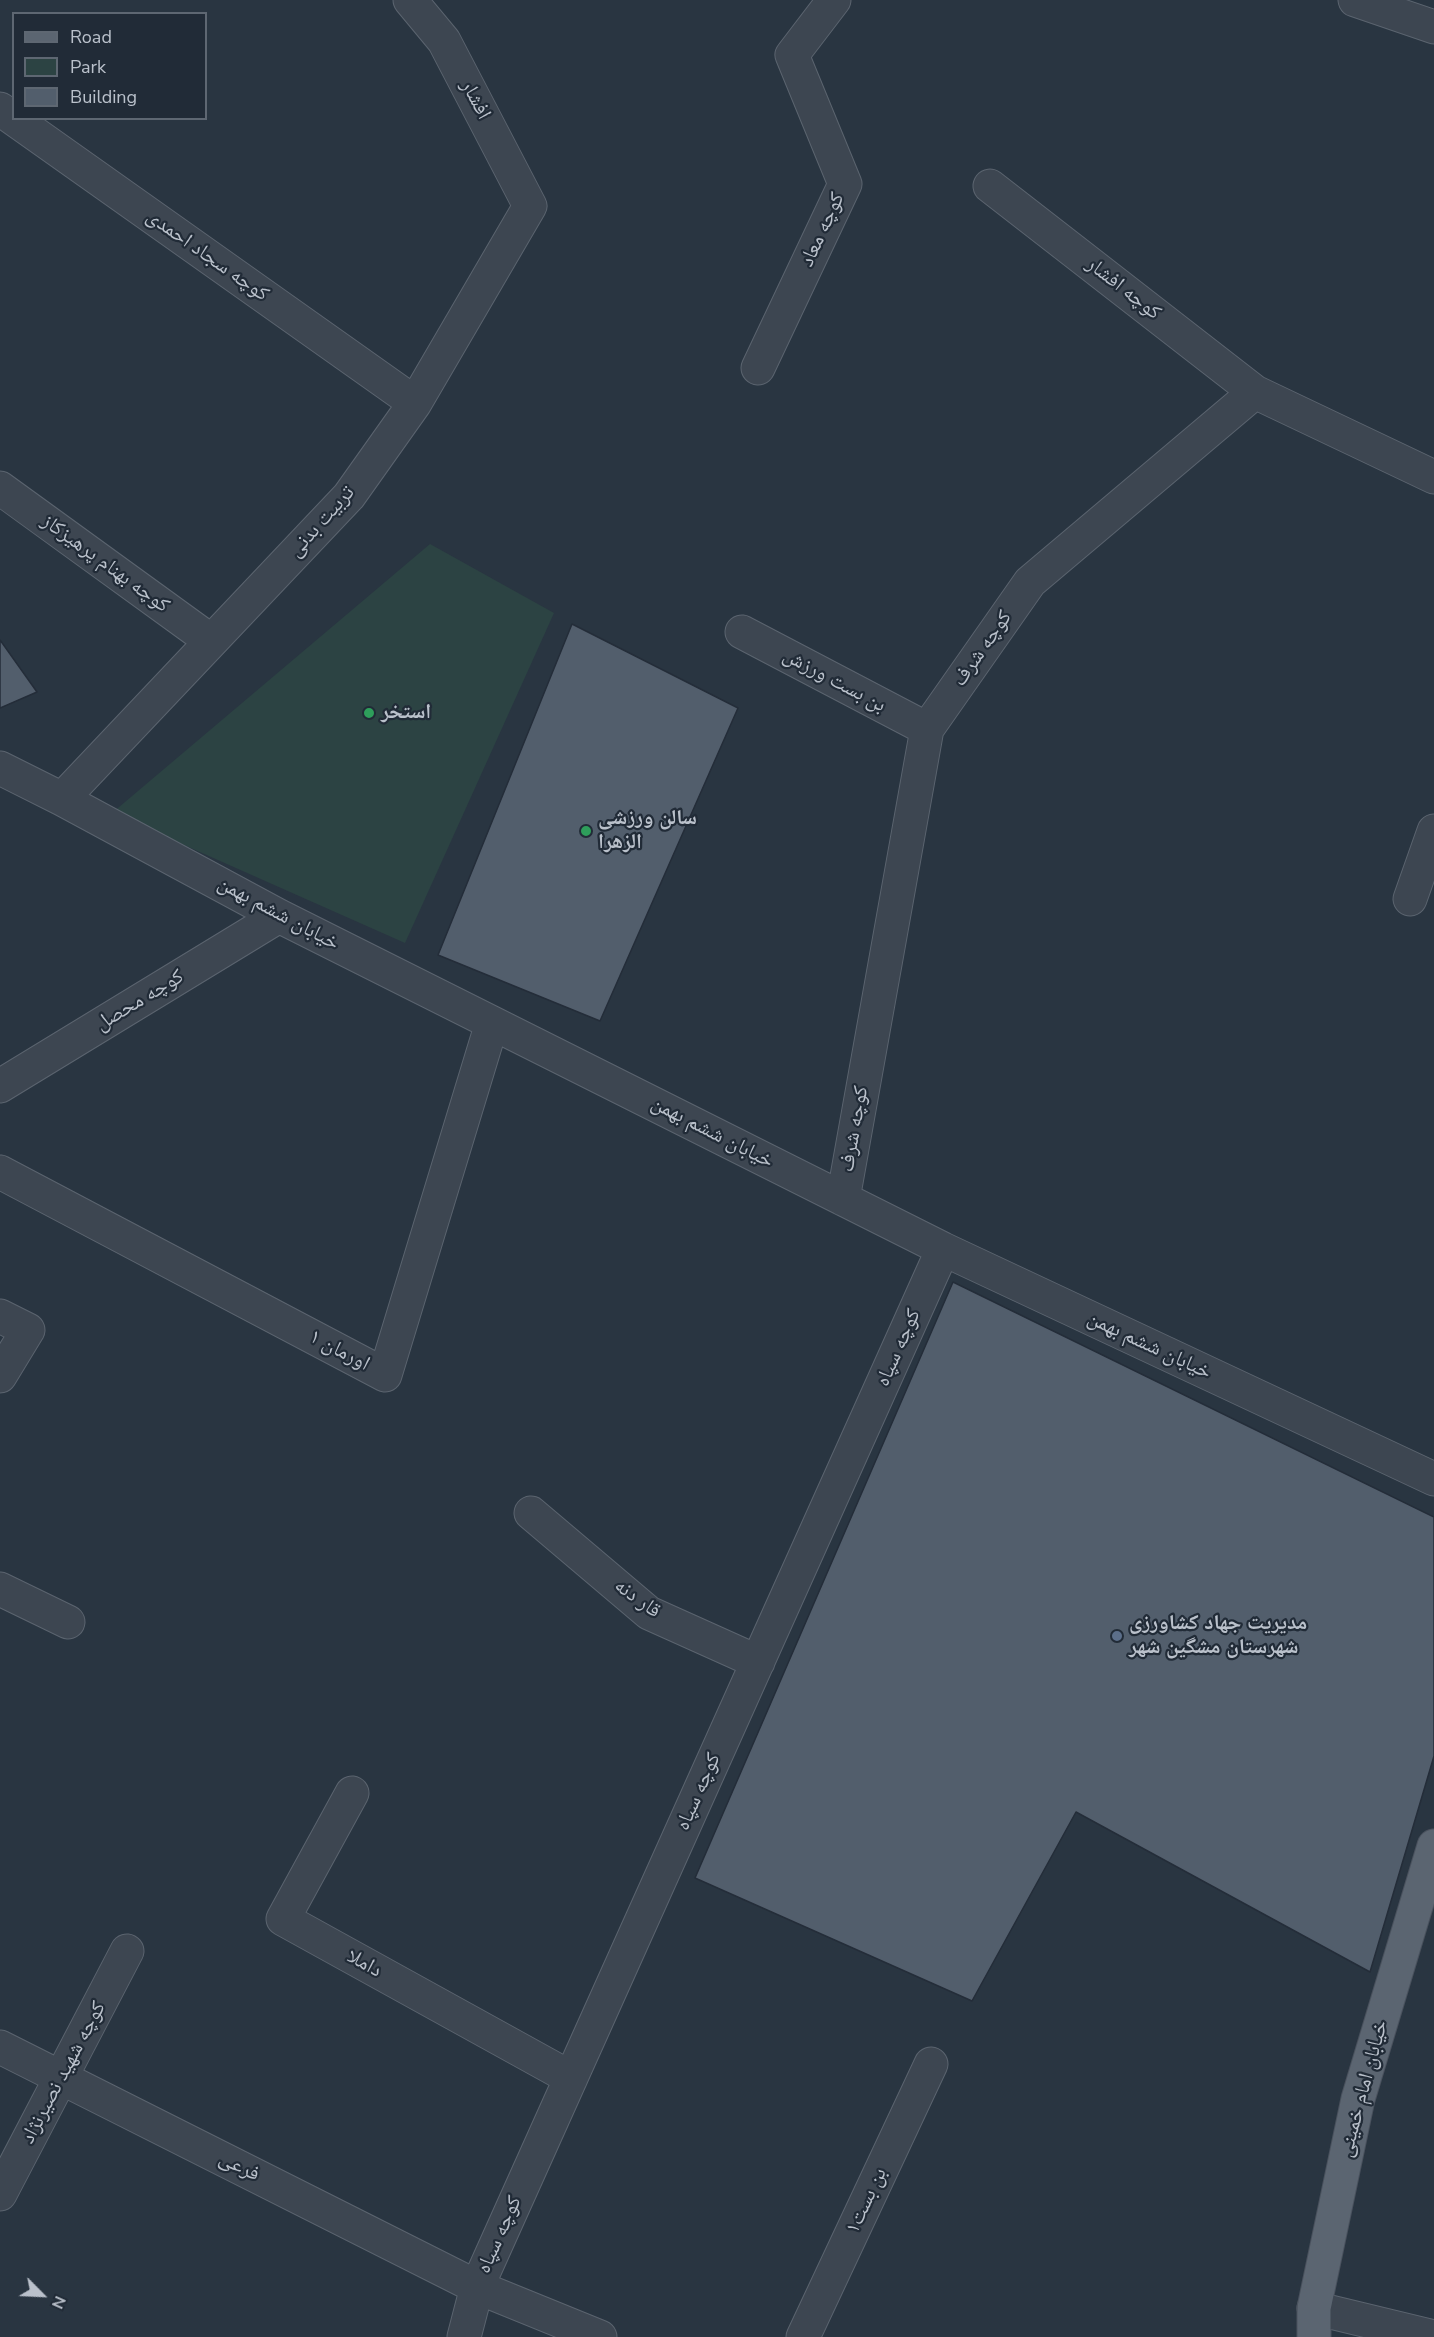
<!DOCTYPE html>
<html>
<head>
<meta charset="utf-8">
<style>
  body { margin:0 }
  #map { position:relative; width:1434px; height:2337px; overflow:hidden; background:#293541; font-family:"Nunito Sans",sans-serif }
  canvas { display:block }
  .legend { position:absolute; left:12px; top:12px; width:195px; height:108px; box-sizing:border-box; background:#212b37; border:2px solid #5e6772; margin:0; padding:8px 10px; list-style:none; font-size:18px; color:#bac1cb }
  .legend li { display:flex; align-items:center; gap:12px; height:30px }
  .legend b { width:30px; border:2px solid #5e6772 }
  .north { position:absolute; left:12px; top:2265px; width:60px; height:60px; -webkit-text-stroke:4px #212b37; paint-order:stroke; rotate:114deg; font-size:16px; font-weight:700; line-height:24px; text-align:center; color:#bac1cb }
  .north::after { content:''; display:block; margin:auto; width:21px; height:27px; background:#bac1cb; clip-path:polygon(50% 0,100% 100%,50% 72%,0 100%) }
</style>
</head>
<body>
<div id="map">
<canvas width="1434" height="2337"></canvas>
<ul class="legend">
<li><b style="height:8px;background:#5b6571"></b>Road</li>
<li><b style="height:16px;background:#2c4343"></b>Park</li>
<li><b style="height:16px;background:#525e6c"></b>Building</li>
</ul>
<div class="north">N</div>
</div>
<script>
const ctx = document.querySelector('canvas').getContext('2d');
ctx.lineJoin = 'round';
function fill(path, color) { ctx.fillStyle = color; ctx.fill(path, 'evenodd'); }
const poly = rows => new Path2D(rows.map(r => 'M' + r).join(''));
function stroke(path, color, width, dash) { ctx.strokeStyle = color; ctx.lineWidth = width; ctx.lineCap = dash ? 'butt' : 'round'; ctx.setLineDash(dash || []); ctx.stroke(path); }
function label(font, color, halo, rows, align = 'center') {
  ctx.font = font + ' "Nunito Sans","Noto Naskh Arabic",sans-serif'; ctx.lineWidth = 4.5; ctx.setLineDash([]); ctx.textBaseline = 'middle'; ctx.strokeStyle = halo; ctx.fillStyle = color; for (const [text, x, y, turn = 0] of rows) {
    ctx.save(); ctx.translate(x, y); ctx.rotate((+turn || 0) * Math.PI / 180); ctx.textAlign = isNaN(turn) ? turn : align; if (halo) ctx.strokeText(text, 0, 0); ctx.fillText(text, 0, 0); ctx.restore();
  }
}
fill(poly([
  [430,544,554,613,405,943,112,813]
]), '#2c4343');
const building = poly([
  [572,624,738,708,600,1021,438,955,572,624],
  [0,640,37,692,0,708,0,640],
  [953,1282,1434,1517,1434,1756,1370,1972,1076,1812,972,2001,695,1878,953,1282]
]);
fill(building, '#525e6c');
stroke(building, '#242d39', 1.5);
const minor = poly([
  [1355,0,1434,27],
  [0,109,415,403],
  [990,186,1255,392],
  [758,368,845,184,792,55,834,0],
  [0,488,211,641],
  [742,632,927,729],
  [0,768,62,799,279,916,943,1249,1434,1479],
  [62,799,349,496,415,403,530,206,444,41,410,0],
  [1410,899,1434,831],
  [0,1086,279,916],
  [0,1172,385,1375,492,1023],
  [843,1199,927,729,1030,582,1255,392,1434,477],
  [0,1316,28,1330,0,1376],
  [531,1513,649,1613,758,1662],
  [0,1589,68,1622],
  [352,1793,283,1919,571,2078],
  [0,2047,477,2287,600,2337],
  [0,2194,127,1951],
  [1314,2308,1434,2337],
  [464,2337,477,2287,943,1249],
  [803,2337,931,2064]
]);
const major = poly([
  [1314,2337,1314,2308,1358,2099,1434,1846]
]);
stroke(minor, '#5b646f', 35);
stroke(major, '#4a525e', 35);
stroke(minor, '#3d4651', 33);
stroke(major, '#5b6571', 33);
for (const [x, y, r, color] of [
  [369,713,6,"#2e9e5b"],
  [586,831,6,"#2e9e5b"],
  [1117,1636,6,"#5c6f8a"]
]) { const dot = new Path2D(); dot.arc(x, y, r, 0, 2 * Math.PI); ctx.fillStyle = color; ctx.fill(dot); stroke(dot, '#212b37', 2); }
label('21px', '#bac1cb', '#212b37', [
  ["افشار",475,100,62],
  ["کوچه معاد",823,230,-65],
  ["کوچه سجاد احمدی",207,256,35],
  ["کوچه افشار",1123,289,38],
  ["تربیت بدنی",322,522,-48],
  ["کوچه بهنام پرهیزکاز",105,564,36],
  ["کوچه شرف",983,649,-55],
  ["بن بست ورزش",834,681,28],
  ["خیابان ششم بهمن",278,914,28],
  ["کوچه محصل",140,1001,-31],
  ["کوچه شرف",855,1129,-80],
  ["خیابان ششم بهمن",712,1133,27],
  ["خیابان ششم بهمن",1149,1346,25],
  ["کوچه سپاه",899,1348,-66],
  ["اورمان ۱",339,1351,28],
  ["قار دنه",637,1599,36],
  ["کوچه سپاه",699,1792,-66],
  ["داملا",364,1964,29],
  ["کوچه شهید نصیرنژاد",64,2073,-62],
  ["خیابان امام خمینی",1364,2089,-75],
  ["فرعی",239,2167,27],
  ["بن بست۱",867,2201,-65],
  ["کوچه سپاه",500,2235,-66]
]);
label('bold 21px', '#bac1cb', '#212b37', [
  ["استخر",381,713],
  ["سالن ورزشی",598,819],
  ["الزهرا",598,843],
  ["مدیریت جهاد کشاورزی",1129,1624],
  ["شهرستان مشگین شهر",1129,1648]
], 'left');
</script>
</body>
</html>
